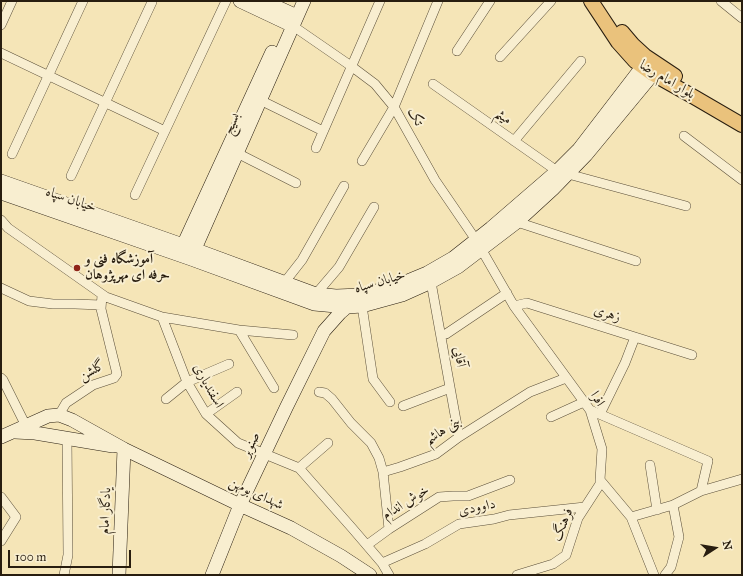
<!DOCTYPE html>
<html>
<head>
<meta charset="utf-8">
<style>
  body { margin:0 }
  #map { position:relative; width:743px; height:576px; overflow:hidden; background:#f5e5b7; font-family:"IM FELL Great Primer",serif }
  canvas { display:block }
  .frame { position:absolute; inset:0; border:2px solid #281d0f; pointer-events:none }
  .north { position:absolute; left:695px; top:528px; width:40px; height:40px; -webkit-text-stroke:3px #f8eed0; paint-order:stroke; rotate:78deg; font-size:11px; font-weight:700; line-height:16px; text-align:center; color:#281d0f }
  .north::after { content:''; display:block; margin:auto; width:14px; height:18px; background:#281d0f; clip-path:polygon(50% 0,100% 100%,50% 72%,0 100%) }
  .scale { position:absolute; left:8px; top:550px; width:123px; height:18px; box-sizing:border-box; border:2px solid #281d0f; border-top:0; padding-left:5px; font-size:12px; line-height:14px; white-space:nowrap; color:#281d0f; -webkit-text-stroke:3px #f8eed0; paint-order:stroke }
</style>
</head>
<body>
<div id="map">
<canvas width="743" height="576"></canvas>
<div class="frame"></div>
<div class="north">N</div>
<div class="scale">100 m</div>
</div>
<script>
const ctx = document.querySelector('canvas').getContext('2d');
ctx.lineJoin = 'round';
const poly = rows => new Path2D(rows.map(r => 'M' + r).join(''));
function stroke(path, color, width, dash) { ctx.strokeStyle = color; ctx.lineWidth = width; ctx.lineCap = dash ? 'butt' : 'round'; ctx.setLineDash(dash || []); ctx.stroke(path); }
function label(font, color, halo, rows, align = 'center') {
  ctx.font = font + ' "IM FELL Great Primer",Amiri,serif'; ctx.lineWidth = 4; ctx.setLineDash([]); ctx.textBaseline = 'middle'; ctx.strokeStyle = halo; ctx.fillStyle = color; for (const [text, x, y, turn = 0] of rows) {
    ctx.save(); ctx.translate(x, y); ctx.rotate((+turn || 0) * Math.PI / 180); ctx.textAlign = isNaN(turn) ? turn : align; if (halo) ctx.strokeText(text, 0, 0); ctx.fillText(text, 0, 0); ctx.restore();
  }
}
const street = poly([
  [721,1,742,18],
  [1,25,12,1],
  [293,26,351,66,375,84,394,107,435,180,476,240,514,306,590,410,602,449,600,480,631,517,654,575],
  [457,51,490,1],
  [1,53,165,131],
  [500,57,551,1],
  [433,84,557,171],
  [260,100,323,131],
  [684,136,742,180],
  [514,141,581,61],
  [316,148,380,1],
  [237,153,296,183],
  [12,154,83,1],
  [362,161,394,107,438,1],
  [568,174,686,206],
  [71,176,152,2],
  [135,195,226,1],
  [1,220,8,228,106,297,162,317,187,382,206,414,238,443,299,468,352,528,382,563,389,575],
  [517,222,636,261],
  [431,282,459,437],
  [284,283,302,260,344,186],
  [1,288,29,301,53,304,75,304,101,305],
  [316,294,339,267,374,207],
  [362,306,373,379,390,402],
  [514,306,527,303,692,355],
  [162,317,239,330,293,335],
  [239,330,274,388],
  [446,334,507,293],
  [1,378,3,380,26,426],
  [319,392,325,393,332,399,351,423,371,443,379,458,383,472],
  [166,399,187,382,229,364],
  [403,406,450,388],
  [590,410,708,461,701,491,673,505,631,517],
  [206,414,237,392],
  [600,414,625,363,635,337],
  [59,415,66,403,93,385,114,378,117,374,101,309,102,295],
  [551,417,584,402],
  [650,465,657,510],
  [299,468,328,443],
  [701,491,742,479],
  [1,497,16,517,1,541],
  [389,529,383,472,400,467,436,454,459,437,530,392,566,378],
  [367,545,389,529,439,497,453,496,468,496,510,480],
  [382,563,425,544,459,524,494,519,509,515,585,507],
  [64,575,68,555,67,438],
  [517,575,553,564,566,555,578,518,600,484,600,480],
  [665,575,671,567,679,537,673,505]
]);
const secondary = poly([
  [240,1,293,26],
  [264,1,297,16],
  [1,181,183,245,316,294,336,296,361,295,398,285,427,273,453,258,491,228,557,171,579,149,642,67],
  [1,193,191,259,314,304,347,307,362,306,402,295,431,282,458,267,517,222,553,189,586,155,653,74],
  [180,252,272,52],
  [191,258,304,1],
  [15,432,35,433,113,446],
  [1,437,48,416,59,415,72,420,124,449,240,505,291,528,341,556,370,575],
  [119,575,124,449],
  [212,575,240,505,286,408,324,331,340,313,347,307]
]);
const primary = poly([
  [591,1,618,42,635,61,653,74,694,97,742,125],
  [622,32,633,45,645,56,675,76]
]);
stroke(street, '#5b4f39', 10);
stroke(secondary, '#281d0f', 14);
stroke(primary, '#281d0f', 16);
stroke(street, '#f8eed0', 9);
stroke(secondary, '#f8eed0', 13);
stroke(primary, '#eac27c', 14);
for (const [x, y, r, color] of [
  [77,268,4,"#8f2418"]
]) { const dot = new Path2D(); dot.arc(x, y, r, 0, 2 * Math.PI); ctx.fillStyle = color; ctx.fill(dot); stroke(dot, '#f8eed0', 1.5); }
label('14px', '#281d0f', '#f8eed0', [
  ["بلوار امام رضا",667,80,31],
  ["تک",415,117,61],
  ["میثم",503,117,35],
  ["بسیج",232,124,-66],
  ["خیابان سپاه",71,200,19],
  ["خیابان سپاه",380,282,-16],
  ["زهری",607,314,17],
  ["آقایی",459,357,80],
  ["گلشن",92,371,-29],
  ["اسفندیاری",208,386,61],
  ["افرا",597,399,60],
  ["بنی هاشم",443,431,-32],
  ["صنوبر",251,445,-65],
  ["شهدای بومهن",256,494,25],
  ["خوش اندام",406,503,-32],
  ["داوودی",477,508,-12],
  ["یادگار امام",106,511,-88],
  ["فرهنگ",563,525,-68]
]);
label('bold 14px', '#281d0f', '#f8eed0', [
  ["آموزشگاه فنی و",85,260],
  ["حرفه ای مهرپژوهان",85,276]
], 'left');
</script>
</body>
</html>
